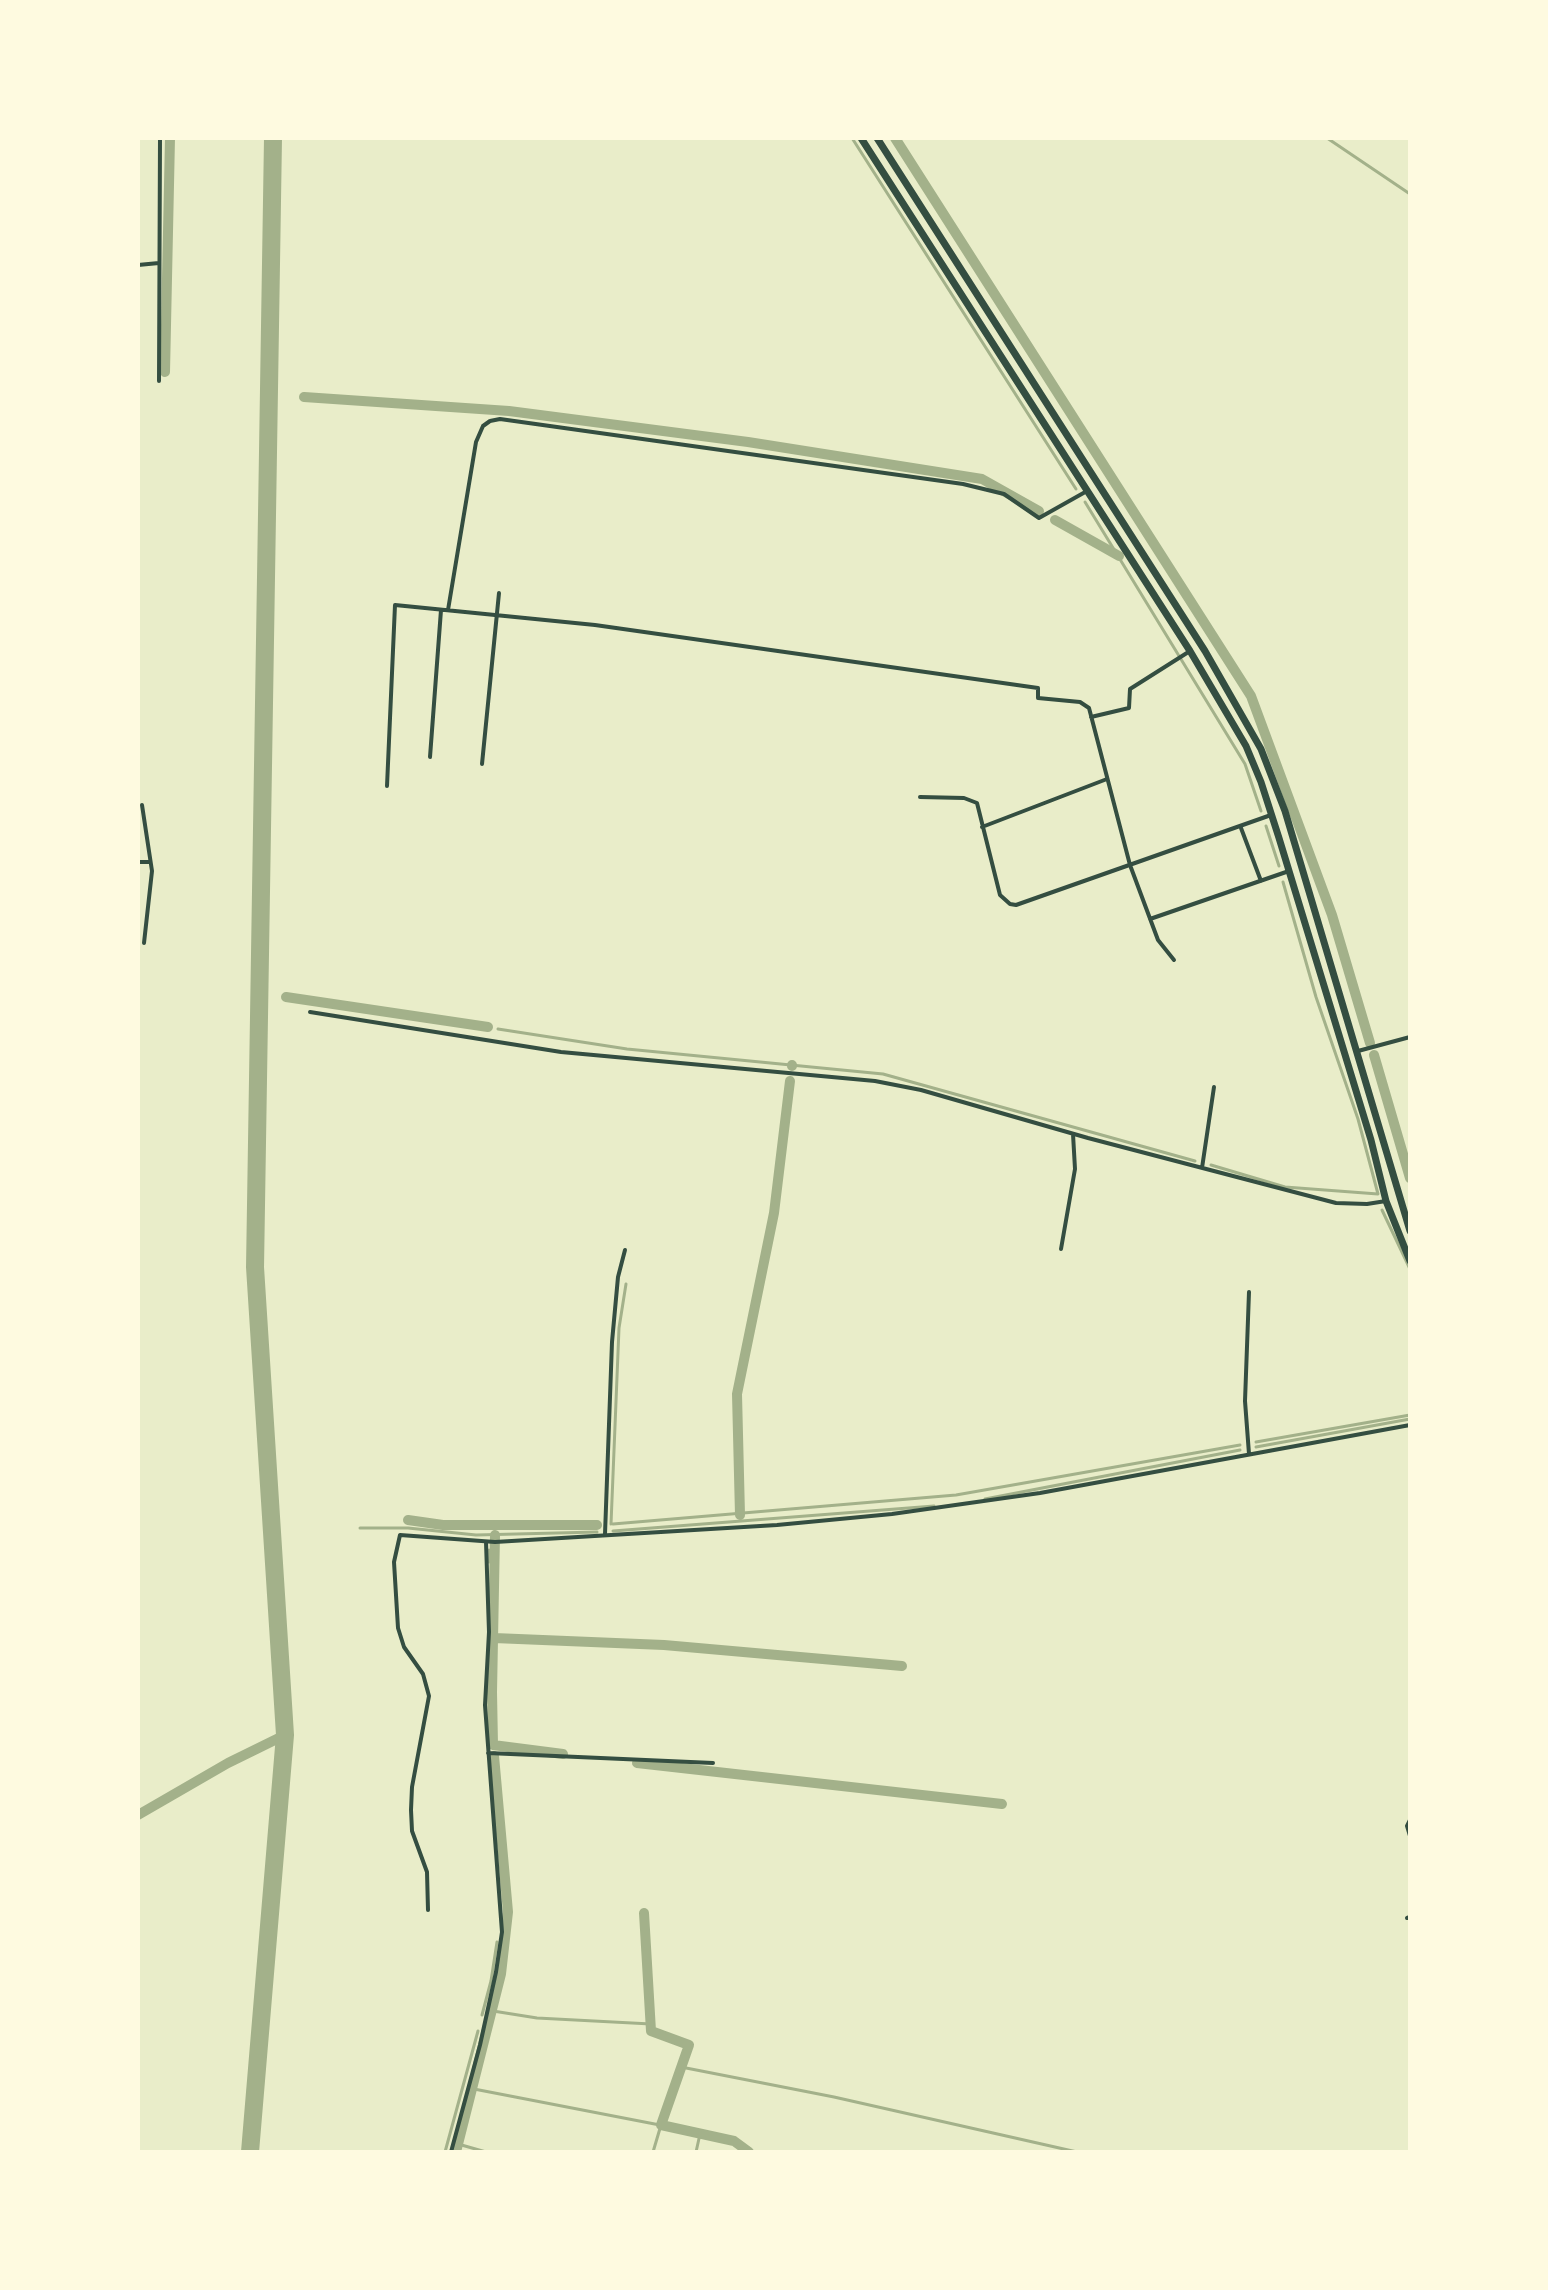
<!DOCTYPE html>
<html>
<head>
<meta charset="utf-8">
<style>
  body { margin:0 }
  #map { position:relative; width:1548px; height:2290px; overflow:hidden; background:#e9edc9; font-family:Roboto,sans-serif }
  canvas { display:block }
  .frame { position:absolute; inset:0; border:140px solid #fefae0; pointer-events:none }
</style>
</head>
<body>
<div id="map">
<canvas width="1548" height="2290"></canvas>
<div class="frame"></div>
</div>
<script>
const ctx = document.querySelector('canvas').getContext('2d');
ctx.lineJoin = 'round';
const poly = rows => new Path2D(rows.map(r => 'M' + r).join(''));
function stroke(path, color, width, dash) { ctx.strokeStyle = color; ctx.lineWidth = width; ctx.lineCap = dash ? 'butt' : 'round'; ctx.setLineDash(dash || []); ctx.stroke(path); }
stroke(poly([
  [852,138,1076,489],
  [1327,138,1410,194],
  [1085,502,1245,764,1261,811],
  [1266,826,1279,866],
  [498,1029,627,1049,883,1074,1195,1161],
  [1211,1165,1285,1187,1378,1194,1358,1119,1316,997,1283,882],
  [1382,1210,1410,1269],
  [1256,1442,1410,1415],
  [1256,1447,1410,1419],
  [985,1499,1240,1450],
  [611,1524,619,1328,626,1284],
  [613,1524,956,1495,1240,1445],
  [360,1528,408,1528,476,1535,597,1532],
  [613,1531,934,1506],
  [489,1562,489,1550],
  [493,2011,537,2018,651,2024],
  [482,2015,491,1981,497,1942],
  [681,2067,834,2097,1077,2152],
  [474,2089,665,2126],
  [458,2144,486,2152],
  [445,2152,478,2031],
  [653,2152,661,2125],
  [696,2152,700,2134]
]), '#a3b18a', 3);
stroke(poly([
  [895,138,1251,696,1332,915,1370,1043],
  [165,372,170,138],
  [304,397,509,411,748,442,982,479,1039,511],
  [1055,520,1119,556],
  [286,997,488,1027],
  [1374,1055,1410,1178],
  [792,1066,792,1065],
  [740,1515,737,1394,774,1213,790,1081],
  [408,1520,443,1525,597,1525],
  [495,1535,492,1692,493,1745,563,1754],
  [494,1638,664,1645,902,1666],
  [637,1763,1002,1804],
  [138,1815,228,1763,285,1735],
  [644,1913,651,2031,689,2045,661,2125,734,2141,749,2152],
  [456,2152,501,1974,508,1912,494,1756]
]), '#a3b18a', 10);
stroke(poly([
  [250,2152,285,1735,255,1267,273,138]
]), '#a3b18a', 18);
stroke(poly([
  [138,265,159,263],
  [159,381,160,138],
  [448,610,476,442,483,426,490,421,500,419,963,484,1004,494,1039,518,1087,491],
  [1091,717,1129,708,1130,689,1190,651],
  [430,757,441,610],
  [482,764,499,593],
  [387,786,395,605,595,625,1038,688,1038,698,1080,702,1089,708,1130,865,1158,940,1174,960],
  [920,797,964,798,977,803,1000,895,1010,904,1016,905,1271,815],
  [142,805,152,871,144,943],
  [982,827,1107,779],
  [1241,828,1261,881],
  [138,862,149,862],
  [1150,919,1289,871],
  [310,1012,561,1052,875,1081,921,1090,1088,1138,1336,1203,1367,1204,1386,1201],
  [1358,1051,1410,1037],
  [1202,1168,1214,1087],
  [1061,1249,1075,1169,1073,1134],
  [1249,1454,1245,1401,1249,1292],
  [605,1534,612,1342,618,1277,625,1250],
  [488,1753,713,1763],
  [1410,1820,1407,1826,1410,1836],
  [428,1910,427,1872,412,1831,411,1810,412,1787,429,1696,423,1674,404,1647,398,1628,394,1562,400,1535,495,1542,777,1525,892,1514,1040,1493,1410,1425],
  [1407,1918,1410,1917],
  [451,2152,480,2045,496,1972,502,1932,485,1705,489,1632,486,1542]
]), '#344e41', 4);
stroke(poly([
  [861,138,1190,651,1246,746,1261,782,1279,838,1371,1140,1386,1201,1410,1261],
  [877,138,1205,651,1261,749,1285,811,1410,1231]
]), '#344e41', 7);
</script>
</body>
</html>
